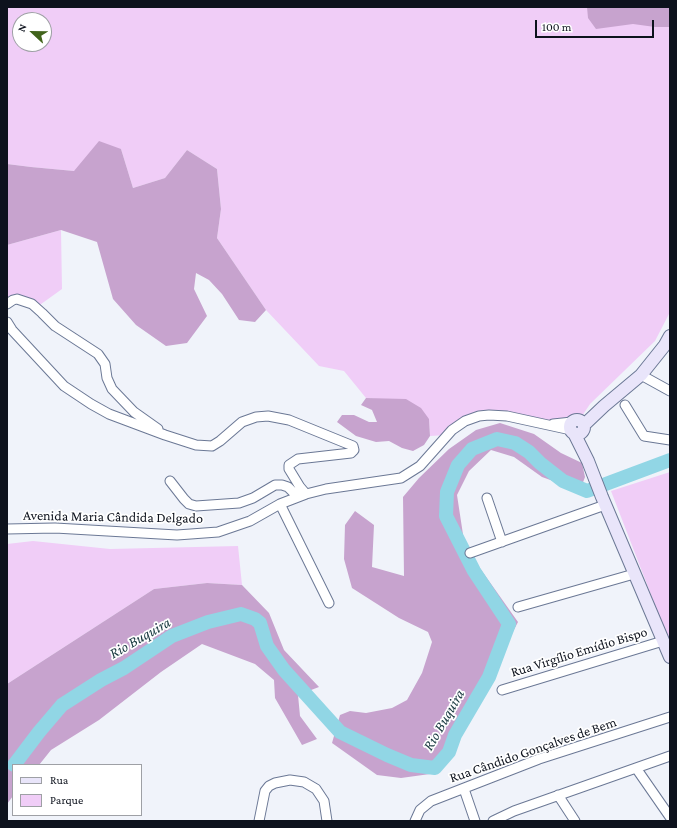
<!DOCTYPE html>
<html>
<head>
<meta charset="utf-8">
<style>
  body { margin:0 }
  #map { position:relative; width:677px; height:828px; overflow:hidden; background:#f0f3fa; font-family:"Crimson Pro",serif }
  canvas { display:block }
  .frame { position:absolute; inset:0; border:8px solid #0d121d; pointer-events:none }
  .legend { position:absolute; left:12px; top:764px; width:130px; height:52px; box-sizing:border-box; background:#fff; border:1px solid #9ea0a5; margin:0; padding:5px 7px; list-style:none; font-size:12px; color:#0d121d }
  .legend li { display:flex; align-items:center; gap:8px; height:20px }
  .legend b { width:20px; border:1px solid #9ea0a5 }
  .north { position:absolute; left:12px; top:12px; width:40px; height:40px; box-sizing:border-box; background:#fff; border:1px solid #9ea0a5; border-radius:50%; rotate:292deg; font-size:11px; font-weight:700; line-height:16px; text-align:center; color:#0d121d }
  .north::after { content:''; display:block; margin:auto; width:14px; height:18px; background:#41641b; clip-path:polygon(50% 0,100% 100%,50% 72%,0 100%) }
  .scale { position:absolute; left:535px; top:20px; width:119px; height:18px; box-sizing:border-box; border:2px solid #0d121d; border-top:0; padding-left:5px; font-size:12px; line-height:14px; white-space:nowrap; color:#0d121d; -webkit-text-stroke:3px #fff; paint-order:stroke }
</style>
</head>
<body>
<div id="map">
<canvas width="677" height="828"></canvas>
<div class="frame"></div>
<ul class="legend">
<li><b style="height:5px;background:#e9e5fa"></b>Rua</li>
<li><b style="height:11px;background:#f0cdf7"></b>Parque</li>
</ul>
<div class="north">N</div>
<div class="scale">100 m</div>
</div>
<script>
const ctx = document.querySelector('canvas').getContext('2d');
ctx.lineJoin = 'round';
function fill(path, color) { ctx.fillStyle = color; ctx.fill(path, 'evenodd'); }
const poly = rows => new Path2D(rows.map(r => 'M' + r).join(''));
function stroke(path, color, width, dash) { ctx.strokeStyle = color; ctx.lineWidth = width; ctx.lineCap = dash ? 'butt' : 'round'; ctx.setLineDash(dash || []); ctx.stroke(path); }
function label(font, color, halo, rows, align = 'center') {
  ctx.font = font + ' "Crimson Pro",serif'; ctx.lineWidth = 3.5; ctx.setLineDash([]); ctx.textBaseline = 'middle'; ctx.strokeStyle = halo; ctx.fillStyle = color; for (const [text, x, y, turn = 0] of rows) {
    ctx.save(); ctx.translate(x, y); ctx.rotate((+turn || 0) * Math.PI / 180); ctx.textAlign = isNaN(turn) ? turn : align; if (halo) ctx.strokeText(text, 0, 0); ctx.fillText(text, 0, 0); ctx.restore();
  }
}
fill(poly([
  [7,7,670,7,670,312,655,341,590,404,580,419,572,422,544,425,507,416,465,421,447,435,430,436,429,419,377,399,366,398,344,371,319,366,266,310,217,238,221,209,217,169,187,150,165,178,133,188,121,149,74,171,31,167,7,164],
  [20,20,44,20,44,44,20,44],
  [61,230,62,289,37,307,7,297,7,245],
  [670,472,670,644,611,491],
  [33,541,110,549,238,546,242,585,207,583,154,589,7,684,7,544]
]), '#f0cdf7');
fill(poly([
  [587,7,670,7,670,27,655,27,633,24,596,29,588,18],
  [99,141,121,149,133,188,165,178,187,150,217,169,221,209,217,238,266,310,255,322,239,320,222,294,209,280,196,273,194,289,207,316,187,343,166,346,136,325,113,299,97,242,61,230,7,245,7,164,31,167,74,171],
  [366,398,406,399,421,408,429,419,430,436,424,445,413,451,402,448,389,441,376,442,356,436,337,422,342,415,354,415,369,422,377,422,372,410,361,405],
  [500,423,534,434,561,453,582,463,585,477,579,493,567,486,542,477,514,457,491,450,469,471,457,495,464,541,472,557,518,622,505,647,489,684,450,758,430,774,401,778,377,775,332,743,340,715,350,711,366,713,392,708,407,700,422,673,432,642,428,632,399,618,352,588,344,559,345,525,355,511,374,525,372,567,404,576,403,497,419,478,449,449,476,430],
  [207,583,242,585,269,613,284,650,319,687,298,695,300,716,317,739,302,745,275,698,274,680,255,664,202,644,161,672,99,720,51,750,39,765,13,765,13,796,7,804,7,684,154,589]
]), '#c7a3ce');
stroke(poly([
  [14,765,39,732,62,705,101,680,124,668,172,636,208,622,241,614,255,619,260,623,267,646,284,670,340,732,387,755,411,765,435,768,449,752,455,735,489,677,509,624,474,571,446,516,447,492,458,465,472,449,497,439,515,443,529,452,540,463,563,481,587,491,670,460]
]), '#91d6e5', 14);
const street = poly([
  [7,304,13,300,17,299,32,304,42,313,55,326,98,354,105,364,107,378,112,389,134,412,158,429],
  [7,322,12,330,64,386,91,404,109,414,165,435,196,445,212,446,220,441,242,422,256,417,268,416,289,420,353,446,354,450,351,453,298,459,289,465,289,469,300,487,306,494],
  [641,375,670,391],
  [625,405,644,436,670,440],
  [553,424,572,422],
  [170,481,184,499,189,504,196,506,239,503,253,498,275,485,282,485,288,487,298,497],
  [487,498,502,542],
  [280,504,329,603],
  [7,529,55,528,177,535,218,532,250,521,280,504,306,494,326,489,401,478,420,466,452,430,465,421,479,416,489,415,507,416,571,430],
  [470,553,605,505],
  [518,607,634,574],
  [502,690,663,641],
  [636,768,670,817],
  [464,789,475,821],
  [558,795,575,821],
  [259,821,265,791,269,786,275,783,290,780,304,782,316,789,324,801,327,821],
  [415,821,420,810,431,801,539,759,670,717],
  [493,821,514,811,670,756]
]);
const secondary = poly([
  '570 427a7 7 0 1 1 14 0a7 7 0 1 1-14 0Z',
  [584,425,604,406,641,375,665,345,670,336],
  [574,433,588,461,602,497,670,657]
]);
stroke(street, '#6b7895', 11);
stroke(secondary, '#6b7895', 14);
stroke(street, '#fff', 9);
stroke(secondary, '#e9e5fa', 12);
label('14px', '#0d121d', '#fff', [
  ["Avenida Maria Cândida Delgado",113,517,1],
  ["Rua Virgílio Emídio Bispo",579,652,-17],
  ["Rua Cândido Gonçalves de Bem",533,750,-19]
]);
label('italic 15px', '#16373e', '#fff', [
  ["Rio Buquira",140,638,-30],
  ["Rio Buquira",444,720,-60]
]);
</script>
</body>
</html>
